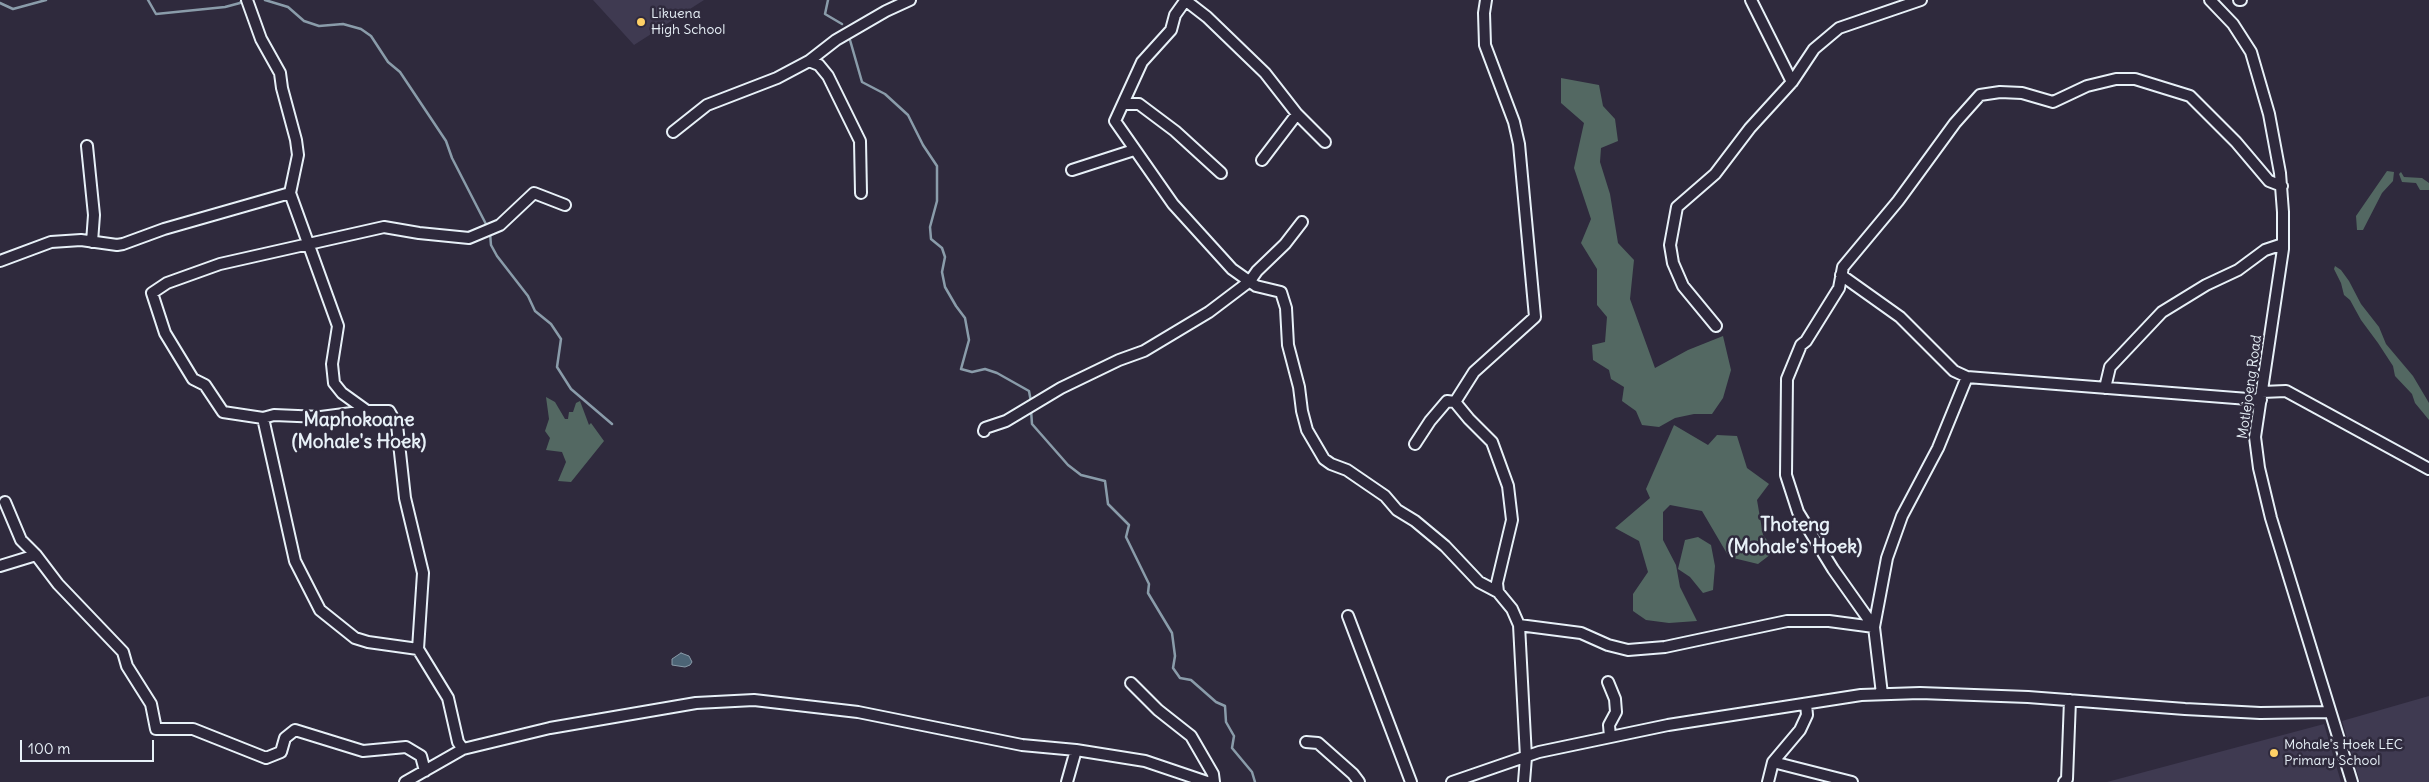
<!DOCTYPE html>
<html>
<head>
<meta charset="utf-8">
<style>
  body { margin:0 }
  #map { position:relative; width:2429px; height:782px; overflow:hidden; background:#2f2a3d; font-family:Delius,sans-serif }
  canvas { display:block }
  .scale { position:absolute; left:20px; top:740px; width:134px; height:22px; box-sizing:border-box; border:2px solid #e8f1f8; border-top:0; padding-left:6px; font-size:15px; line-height:18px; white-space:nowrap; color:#e8f1f8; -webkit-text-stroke:4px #2f2a3d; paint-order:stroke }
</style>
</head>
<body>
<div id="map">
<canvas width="2429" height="782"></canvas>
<div class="scale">100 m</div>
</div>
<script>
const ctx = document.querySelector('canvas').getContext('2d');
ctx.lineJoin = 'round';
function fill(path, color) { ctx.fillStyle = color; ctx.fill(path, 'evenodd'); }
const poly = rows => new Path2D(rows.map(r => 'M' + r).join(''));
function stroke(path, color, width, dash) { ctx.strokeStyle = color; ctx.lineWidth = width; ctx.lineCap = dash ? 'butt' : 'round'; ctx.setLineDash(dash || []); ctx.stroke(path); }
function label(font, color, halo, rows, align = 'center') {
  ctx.font = font + ' Delius,sans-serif'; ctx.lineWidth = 5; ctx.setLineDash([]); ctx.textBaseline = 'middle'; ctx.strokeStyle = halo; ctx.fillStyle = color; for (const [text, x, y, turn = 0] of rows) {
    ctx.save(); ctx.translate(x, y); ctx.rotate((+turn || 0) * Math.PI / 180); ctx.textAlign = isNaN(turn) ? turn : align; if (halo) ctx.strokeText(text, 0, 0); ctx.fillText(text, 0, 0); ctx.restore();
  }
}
fill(poly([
  [593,0,704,0,634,45],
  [2429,696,2429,782,2360,782,2342,721],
  [2324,724,2341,782,2107,782]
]), '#3f3a51');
fill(poly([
  [1561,78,1599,85,1603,106,1615,119,1618,141,1601,148,1600,162,1610,194,1618,243,1634,260,1630,299,1655,368,1688,350,1723,336,1731,370,1723,398,1712,414,1694,414,1675,418,1659,427,1642,425,1636,411,1622,401,1624,387,1611,379,1609,370,1593,360,1592,345,1605,342,1607,317,1597,305,1597,269,1581,243,1591,219,1574,168,1584,123,1561,103],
  [2387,171,2394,172,2393,181,2382,193,2363,230,2357,230,2356,216],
  [2401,172,2404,177,2422,178,2429,183,2429,190,2420,190,2416,183,2402,182,2399,174],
  [2335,266,2341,270,2349,281,2361,304,2379,327,2386,344,2413,376,2429,403,2429,420,2415,403,2412,394,2395,376,2393,366,2378,343,2361,320,2350,300,2344,295,2341,283,2334,269],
  [546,397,555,402,565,419,568,419,569,412,573,412,576,403,580,401,589,425,591,423,604,441,571,482,558,481,566,462,562,452,546,450,550,438,545,431,549,419],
  [1674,425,1708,445,1717,435,1737,436,1747,468,1769,484,1757,500,1763,535,1775,551,1758,564,1729,557,1702,511,1670,505,1663,512,1663,540,1676,565,1680,587,1697,621,1669,623,1646,620,1633,611,1633,594,1648,572,1639,541,1615,528,1650,498,1646,489],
  [1698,537,1711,545,1715,566,1713,590,1703,593,1690,577,1678,569,1685,540]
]), '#536862');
const water = poly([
  [681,653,689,656,692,662,690,665,685,667,672,665,672,659,681,653]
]);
fill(water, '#4c6476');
stroke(water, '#8a9caa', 1);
stroke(poly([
  [148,0,156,14,225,7,240,3,242,0],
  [265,0,288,7,304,21,319,26,343,24,361,29,371,36,388,62,400,72,446,141,452,158,488,228],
  [828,0,825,14,842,24],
  [0,3,13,9,46,0],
  [850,40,862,82,885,94,908,115,923,145,937,166,937,201,930,227,931,239,942,248,945,257,942,272,945,287,956,306,965,318,969,340,961,369,972,372,985,369,997,373,1029,391,1031,402],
  [490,233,491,245,497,256,528,296,535,311,551,324,561,339,557,367,571,389,612,424],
  [1031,410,1032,424,1068,465,1081,475,1105,481,1108,504,1129,525,1126,537,1149,584,1148,593,1172,633,1175,656,1173,668,1180,678,1191,680,1216,702,1225,706,1226,722,1234,736,1232,748,1252,772,1255,782]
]), '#8a9caa', 2.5);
const minor = poly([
  [247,0,261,39,280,73,282,88,296,140,298,155,290,193,338,326,332,364,334,383,342,393,367,411,389,411,397,425,405,498,423,573,418,649,448,698,458,742,463,749],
  [1185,0,1207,17,1265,73,1297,114,1325,142],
  [1751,0,1792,82],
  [2210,0,2233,24,2251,52,2269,114,2280,173,2283,212,2283,249,2255,437,2259,468,2271,518,2352,782],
  [2239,0,2241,0],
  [1185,1,1175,15,1171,30,1142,62,1115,121,1173,204,1232,269,1256,286,1281,292,1286,308,1288,345,1299,387,1302,411,1307,430,1324,459,1331,464,1347,470,1385,496,1397,510,1415,521,1445,546,1479,582,1498,592],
  [809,61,819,65,828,76,860,141,861,193],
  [1124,104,1139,104,1175,131,1221,173],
  [673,132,707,105,777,78,809,61,836,40,886,11,910,0],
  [87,146,94,215,92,242],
  [1262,160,1297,114],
  [1072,170,1134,150],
  [0,261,51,242,81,240,117,245,123,244,164,229,290,193],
  [1841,275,1900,317,1954,371,1967,377,2261,400],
  [1716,326,1683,286,1673,263,1670,245,1677,207,1715,174,1750,128,1792,82,1814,49,1839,28,1921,0],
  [2105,388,2110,367,2162,312,2206,285,2238,270,2265,250,2283,244],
  [2262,392,2286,391,2429,469],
  [1455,402,1474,372,1535,317,1519,144,1514,122,1485,45,1484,13,1486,0],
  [1455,402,1469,419,1492,442,1508,486,1512,520,1497,583,1498,592,1512,609,1519,625,1526,757,1524,782],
  [367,411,321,417,274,415,263,418,223,412,205,385,193,379,165,333,152,293,167,283,220,264,384,227,419,233,469,238,500,225,534,193,565,205],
  [263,418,295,561,320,610,355,638,368,642,418,649],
  [984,431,985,428,1006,421,1061,388,1119,360,1144,351,1209,312,1250,281,1257,271,1285,244,1302,222],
  [1415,444,1430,421,1447,401,1455,402],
  [5,502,21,540,36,555,58,584,123,652,127,666,151,704,156,729,193,729,266,758,281,752,285,738,295,730,363,751,406,747,421,756,425,771],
  [0,566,36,555],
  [1348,616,1411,782],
  [1519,625,1581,633,1608,645,1628,650,1665,647,1787,621,1829,621,1874,627],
  [1874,627,1833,569,1798,512,1786,475,1787,379,1801,345,1806,341,1839,288,1843,267,1898,201,1955,123,1980,95,2000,92,2022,93,2053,102,2087,86,2116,79,2135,79,2190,96,2236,142,2269,181,2282,186],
  [1608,682,1615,699,1616,712,1609,725,1610,737],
  [1131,683,1158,710,1191,736,1213,774,1214,782],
  [1882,694,1874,627,1887,558,1902,516,1938,448,1967,377],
  [1306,742,1318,743,1353,774,1359,782],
  [1773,762,1852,782],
  [405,782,463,749,550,728,696,703,754,700,858,712,1022,745,1076,750,1145,761,1207,782],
  [1067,782,1076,750],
  [1452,782,1539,752,1668,725,1861,695,1920,693,2028,697,2185,709,2260,713,2330,712],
  [1768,782,1773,762,1800,730,1807,715,1806,704],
  [2064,782,2067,779,2070,700]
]);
stroke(minor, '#e8f1f8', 14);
stroke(minor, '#2f2a3d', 10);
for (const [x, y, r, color] of [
  [641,22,5,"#ffd166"],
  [2274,753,5,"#ffd166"]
]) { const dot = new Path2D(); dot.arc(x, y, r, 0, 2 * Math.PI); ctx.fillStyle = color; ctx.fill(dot); stroke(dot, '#2f2a3d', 2); }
label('14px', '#e8f1f8', '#2f2a3d', [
  ["Likuena",651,14],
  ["High School",651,30],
  ["Mohale's Hoek LEC",2284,745],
  ["Primary School",2284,761]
], 'left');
label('14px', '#e8f1f8', '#2f2a3d', [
  ["Motlejoeng Road",2250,387,-82]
]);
label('bold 19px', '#e8f1f8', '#2f2a3d', [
  ["Maphokoane",359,421],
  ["(Mohale's Hoek)",359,443],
  ["Thoteng",1795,526],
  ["(Mohale's Hoek)",1795,548]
]);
</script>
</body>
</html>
